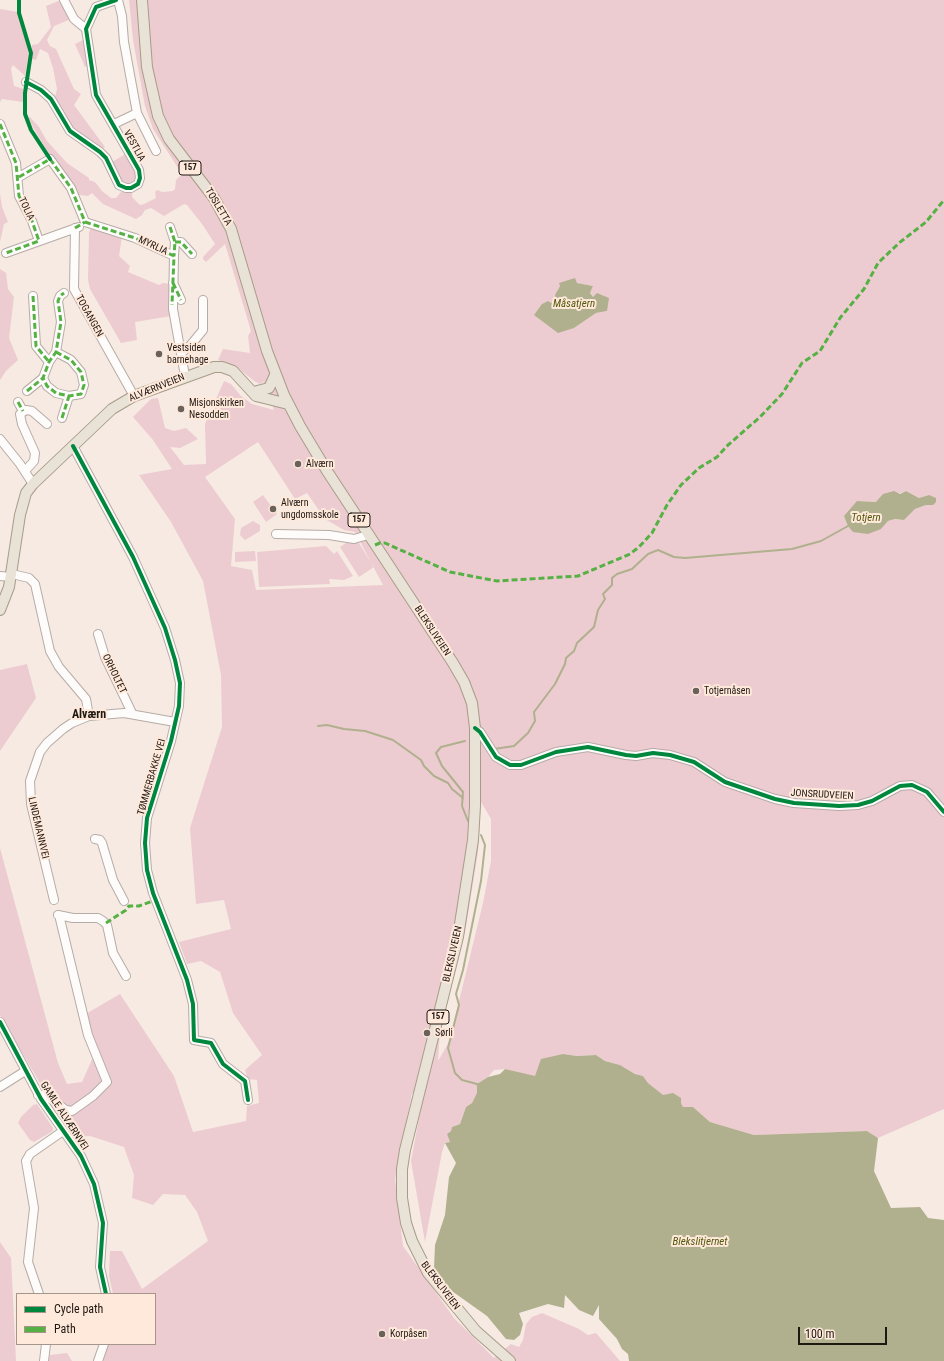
<!DOCTYPE html>
<html>
<head>
<meta charset="utf-8">
<style>
  body { margin:0 }
  #map { position:relative; width:944px; height:1361px; overflow:hidden; background:#f6eae3; font-family:"Roboto Condensed",sans-serif }
  canvas { display:block }
  .legend { position:absolute; left:16px; top:1293px; width:140px; height:52px; box-sizing:border-box; background:#fee9db; border:1px solid #a5958a; margin:0; padding:5px 7px; list-style:none; font-size:12px; color:#1f1711 }
  .legend li { display:flex; align-items:center; gap:8px; height:20px }
  .legend b { width:20px; border:1px solid #a5958a }
  .scale { position:absolute; left:798px; top:1327px; width:89px; height:18px; box-sizing:border-box; border:2px solid #1f1711; border-top:0; padding-left:5px; font-size:12px; line-height:14px; white-space:nowrap; color:#1f1711; -webkit-text-stroke:3px #fee9db; paint-order:stroke }
</style>
</head>
<body>
<div id="map">
<canvas width="944" height="1361"></canvas>
<ul class="legend">
<li><b style="height:5px;background:#00873e"></b>Cycle path</li>
<li><b style="height:5px;background:#55b144"></b>Path</li>
</ul>
<div class="scale">100 m</div>
</div>
<script>
const ctx = document.querySelector('canvas').getContext('2d');
ctx.lineJoin = 'round';
function fill(path, color) { ctx.fillStyle = color; ctx.fill(path, 'evenodd'); }
const poly = rows => new Path2D(rows.map(r => 'M' + r).join(''));
function stroke(path, color, width, dash) { ctx.strokeStyle = color; ctx.lineWidth = width; ctx.lineCap = dash ? 'butt' : 'round'; ctx.setLineDash(dash || []); ctx.stroke(path); }
function label(font, color, halo, rows, align = 'center') {
  ctx.font = font + ' "Roboto Condensed",sans-serif'; ctx.lineWidth = 4; ctx.setLineDash([]); ctx.textBaseline = 'middle'; ctx.strokeStyle = halo; ctx.fillStyle = color; for (const [text, x, y, turn = 0] of rows) {
    ctx.save(); ctx.translate(x, y); ctx.rotate((+turn || 0) * Math.PI / 180); ctx.textAlign = isNaN(turn) ? turn : align; if (halo) ctx.strokeText(text, 0, 0); ctx.fillText(text, 0, 0); ctx.restore();
  }
}
fill(poly([
  [61,0,71,19,54,26,47,40,50,46,56,49,74,89,81,94,74,105,105,147,102,149,73,130,54,101,57,89,53,68,48,53,40,49,36,60,32,59,32,45,38,44,51,27,46,6],
  [129,0,944,0,944,1109,878,1138,867,1131,754,1135,710,1122,693,1107,683,1107,681,1103,663,1096,648,1083,643,1076,635,1074,620,1065,605,1061,596,1055,577,1056,563,1054,535,1077,505,1069,494,1070,488,1077,477,1084,478,1093,472,1103,466,1107,460,1124,452,1127,451,1131,447,1134,450,1142,445,1143,442,1152,425,1242,411,1161,423,1097,412,1093,395,1179,403,1246,454,1318,494,1358,511,1344,519,1347,523,1340,526,1324,532,1317,542,1313,579,1329,588,1335,596,1333,620,1361,103,1361,108,1344,155,1344,155,1294,113,1294,109,1276,110,1251,122,1251,142,1289,208,1241,197,1212,185,1195,163,1194,153,1205,132,1198,134,1175,124,1147,90,1136,72,1137,54,1114,41,1085,0,1015,0,848,58,1063,67,1084,82,1082,94,1055,84,1015,120,994,174,1076,193,1132,246,1121,247,1106,259,1103,257,1080,248,1079,245,1070,262,1055,233,1013,220,972,201,961,187,964,179,942,231,929,224,900,196,904,190,828,222,727,221,675,203,581,171,522,139,475,172,469,153,440,133,417,151,399,158,398,165,428,174,431,186,428,198,439,180,448,170,447,184,465,206,464,205,424,224,381,231,384,241,396,252,404,274,410,264,382,260,384,254,381,238,368,218,360,223,349,250,353,248,336,251,331,225,244,206,262,203,259,203,257,215,244,202,224,187,205,184,204,164,216,151,208,145,210,142,215,136,219,103,204,92,193,88,196,79,195,51,158,28,118,30,117,39,127,47,141,67,163,89,178,89,180,95,182,102,191,111,198,116,198,121,192,132,190,132,197,140,205,144,204,156,198,155,192,157,190,162,192,173,191,175,189,176,180,182,174,153,129,145,106,133,40],
  [575,279,577,283,593,286,590,293,593,297,603,295,607,311,596,313,574,328,551,303,556,299,558,289,561,286,560,283],
  [258,442,295,499,307,493,325,519,344,530,355,532,383,585,256,590,252,570,231,566,235,519,205,477],
  [906,491,919,498,929,495,926,505,915,509,904,520,895,519,888,521,881,529,857,501,876,502],
  [481,802,491,819,491,861,483,903,449,1042,438,1061,440,1031,466,926,478,852],
  [0,9,18,12,29,52,25,76,13,65,11,69,14,86,24,89,23,102,2,99,0,102],
  [83,40,84,46,87,46,90,65,85,67,75,44],
  [127,153,137,174,135,183,122,185,112,162],
  [0,194,2,207,8,222,4,224,0,242],
  [92,227,122,236,119,256,130,266,128,272,159,285,163,283,171,284,171,316,135,322,137,340,121,343,90,289,88,280,89,232],
  [0,269,6,273,8,289,14,297,9,338,18,360,6,371,0,380],
  [263,495,277,514,266,522,253,502],
  [253,521,260,525,260,531,245,540,240,535,241,528],
  [355,537,374,567,359,577,340,547],
  [326,546,334,554,337,551,353,576,344,580,329,579,330,584,259,587,257,552],
  [255,551,256,561,235,562,235,552],
  [27,664,36,698,0,751,0,670],
  [37,1104,53,1128,53,1131,34,1142,30,1140,18,1123,21,1117,33,1105],
  [0,1242,11,1258,16,1361,0,1361],
  [67,1353,72,1361,48,1361,50,1355]
]), '#edccd1');
fill(poly([
  [575,278,577,283,593,286,590,293,593,297,597,293,609,298,607,311,596,313,574,328,558,333,534,315,542,304,548,301,551,303,556,299,555,295,560,286,559,283],
  [894,491,900,494,906,491,919,498,929,495,936,498,936,502,933,505,926,505,915,509,904,520,895,519,888,521,881,529,868,534,853,532,848,526,844,516,857,501,876,502,883,494],
  [563,1054,577,1056,596,1055,605,1061,620,1065,635,1074,643,1076,648,1083,663,1095,673,1093,681,1098,681,1103,683,1107,693,1107,710,1122,754,1135,867,1131,878,1138,874,1171,891,1208,920,1207,928,1218,944,1220,944,1361,629,1361,628,1354,622,1349,617,1339,599,1319,599,1305,593,1316,579,1310,565,1295,564,1308,548,1304,519,1313,523,1324,520,1335,514,1340,506,1339,487,1316,449,1289,434,1268,435,1245,445,1215,449,1177,456,1163,445,1143,450,1142,447,1134,451,1131,452,1127,460,1124,466,1107,472,1103,477,1093,477,1084,488,1077,500,1074,505,1069,535,1076,541,1059]
]), '#b0b08e');
stroke(poly([
  [318,726,327,725,344,729,365,731,393,740,421,760,424,766,434,776,448,783,452,789,463,798],
  [465,741,441,747,436,753,442,766,463,792,462,806,468,821],
  [494,749,514,746,528,733,535,721,534,712,555,684,565,664,566,658,574,651,577,643,594,627,598,610,605,599,603,594,612,585,612,578,617,574,632,569,648,554,658,550,674,557,685,558,792,549,821,541,848,526],
  [478,1086,477,1084,462,1080,455,1073,448,1048,459,1005,456,994,463,970,481,881,485,845,481,835]
]), '#b0b08e', 2);
const minor = poly([
  [64,0,74,19,86,29],
  [118,0,122,16,124,42,137,113,156,151],
  [26,82,41,90,51,99,70,131,100,152,106,158,119,185,126,188,131,188,138,184,140,178,139,170,96,95,86,29,96,7,116,0],
  [0,124,16,163,19,196,32,221,39,241],
  [114,124,137,113],
  [19,177,50,159,71,188,85,222],
  [85,222,135,238,174,256,173,309,185,376],
  [170,227,175,242,174,256],
  [75,228,74,289,134,396],
  [175,242,181,242,192,254],
  [6,253,79,227],
  [173,283,181,300],
  [33,296,36,346,49,362],
  [56,352,71,360,81,372,84,385,81,394,69,396,56,393,47,386,43,378,49,362,56,352,61,322,58,301,60,296,64,293],
  [181,353,189,347,203,330,203,300],
  [27,391,43,378],
  [18,402,23,411],
  [62,418,69,396],
  [0,439,20,464,33,484],
  [73,446,133,557,165,628,175,660,180,683,179,706,171,741,147,818,145,843,147,870,153,893,187,980,193,1004,194,1040,211,1043,223,1064,245,1081,248,1100],
  [25,471,34,461,35,453,22,424,20,414,26,410,32,411,47,424],
  [276,534,329,535,354,539,368,535],
  [12,574,29,578,35,584,50,651,59,667,86,699,89,716],
  [0,576,11,577],
  [98,634,105,657,132,713],
  [475,728,480,732,496,757,510,765,521,765,556,752,588,747,626,755,636,756,653,753,670,755,694,762,725,782,775,799,794,803,839,806,858,805,872,801,900,786,912,785,927,792,944,812],
  [95,839,100,840,102,843,113,880,124,901],
  [54,900,31,804,30,781,40,752,47,743,63,729,72,723,89,716,124,713,175,722],
  [58,915,73,918,98,918,103,921,107,925,113,953,126,976],
  [0,1022,41,1099,81,1156,94,1184,103,1223,100,1267,106,1294],
  [0,1087,22,1073],
  [38,1095,45,1095,66,1110,72,1111,93,1096,107,1082,88,1035,60,919],
  [39,1294,28,1262,34,1208,26,1161,30,1154,63,1131],
  [44,1361,46,1344],
  [98,1361,104,1344]
]);
const major = poly([
  [142,0,147,67,158,116,169,139,214,198,231,229,267,351,284,395,300,426,327,471,453,663,464,682,472,703,475,728,475,806,473,840,458,937,405,1150,402,1169,402,1198,406,1223,412,1241,428,1273,476,1331,510,1361],
  [257,391,269,388,275,375],
  [0,610,9,587,20,515,26,493,33,484,112,409,134,396,214,367,222,367,233,371,256,396,288,404]
]);
stroke(minor, '#b6aca6', 10);
stroke(major, '#a89c88', 12);
stroke(minor, '#fefcfb', 8);
stroke(major, '#e8e2d7', 10);
stroke(poly([
  [0,124,16,163,19,196,32,221,39,241,6,253],
  [19,177,50,159,71,188,85,222],
  [85,222,135,238,174,256,172,305],
  [170,227,175,242,174,256],
  [75,228,85,222],
  [175,242,181,242,192,254],
  [173,283,181,300],
  [33,296,36,346,49,362],
  [56,352,71,360,81,372,84,385,81,394,69,396,56,393,47,386,43,378,49,362,56,352,61,322,58,301,60,296,64,293],
  [27,391,43,378],
  [18,402,23,411],
  [62,418,69,396],
  [375,545,380,543,385,543,450,572,497,581,578,576,630,554,639,547,652,533,667,505,681,485,699,468,717,457,728,445,760,417,782,394,802,363,820,351,840,318,864,289,878,263,899,243,926,222,944,200],
  [106,923,126,910,129,906,139,906,153,901]
]), '#55b144', 3, [6, 3]);
stroke(poly([
  [19,0,19,13,31,53,25,93,25,114,31,130,50,159],
  [26,82,41,90,51,99,70,131,100,152,106,158,119,185,126,188,131,188,138,184,140,178,139,170,96,95,86,29,96,7,116,0],
  [73,446,133,557,165,628,175,660,180,683,179,706,171,741,147,818,145,843,147,870,153,893,187,980,193,1004,194,1040,211,1043,223,1064,245,1081,248,1100],
  [475,728,480,732,496,757,510,765,521,765,556,752,588,747,626,755,636,756,653,753,670,755,694,762,725,782,775,799,794,803,839,806,858,805,872,801,900,786,912,785,927,792,944,812],
  [0,1022,41,1099,81,1156,94,1184,103,1223,100,1267,106,1294]
]), '#00873e', 4);
for (const [x, y, r, color] of [
  [159,354,4,"#6a615a"],
  [181,409,4,"#6a615a"],
  [298,464,4,"#6a615a"],
  [273,509,4,"#6a615a"],
  [696,691,4,"#6a615a"],
  [427,1033,4,"#6a615a"],
  [382,1334,4,"#6a615a"]
]) { const dot = new Path2D(); dot.arc(x, y, r, 0, 2 * Math.PI); ctx.fillStyle = color; ctx.fill(dot); stroke(dot, '#fee9db', 1.5); }
for (const [x, y, w] of [
  [190,168,22],
  [359,520,22],
  [438,1017,22]
]) { const box = new Path2D(); box.roundRect(x - w / 2, y - 7, w, 14, 3); ctx.fillStyle = '#fee9db'; ctx.fill(box); stroke(box, '#1f1711', 1); }
label('bold 9px', '#1f1711', null, [
  ["157",190,168],
  ["157",359,520],
  ["157",438,1017]
]);
label('10px', '#1f1711', '#fee9db', [
  ["VESTLIA",134,146,61],
  ["TOSLETTA",218,207,59],
  ["TOLIA",26,209,65],
  ["MYRLIA",153,246,25],
  ["TOGANGEN",89,316,61],
  ["ALVÆRNVEIEN",157,388,-22],
  ["BLEKSLIVEIEN",432,631,57],
  ["ORHOLTET",114,674,64],
  ["TØMMERBAKKE VEI",152,777,-74],
  ["JONSRUDVEIEN",822,795,3],
  ["LINDEMANNVEI",38,828,77],
  ["BLEKSLIVEIEN",453,954,-77],
  ["GAMLE ALVÆRNVEI",64,1116,57],
  ["BLEKSLIVEIEN",440,1286,53]
]);
label('10px', '#1f1711', '#fee9db', [
  ["Vestsiden",167,348],
  ["barnehage",167,360],
  ["Misjonskirken",189,403],
  ["Nesodden",189,415],
  ["Alværn",306,464],
  ["Alværn",281,503],
  ["ungdomsskole",281,515],
  ["Totjernåsen",704,691],
  ["Sørli",435,1033],
  ["Korpåsen",390,1334]
], 'left');
label('italic 11px', '#53580c', '#fee9db', [
  ["Måsatjern",574,304],
  ["Totjern",866,518],
  ["Blekslitjernet",700,1242]
]);
label('bold 12px', '#1f1711', '#fee9db', [
  ["Alværn",89,715]
]);
</script>
</body>
</html>
